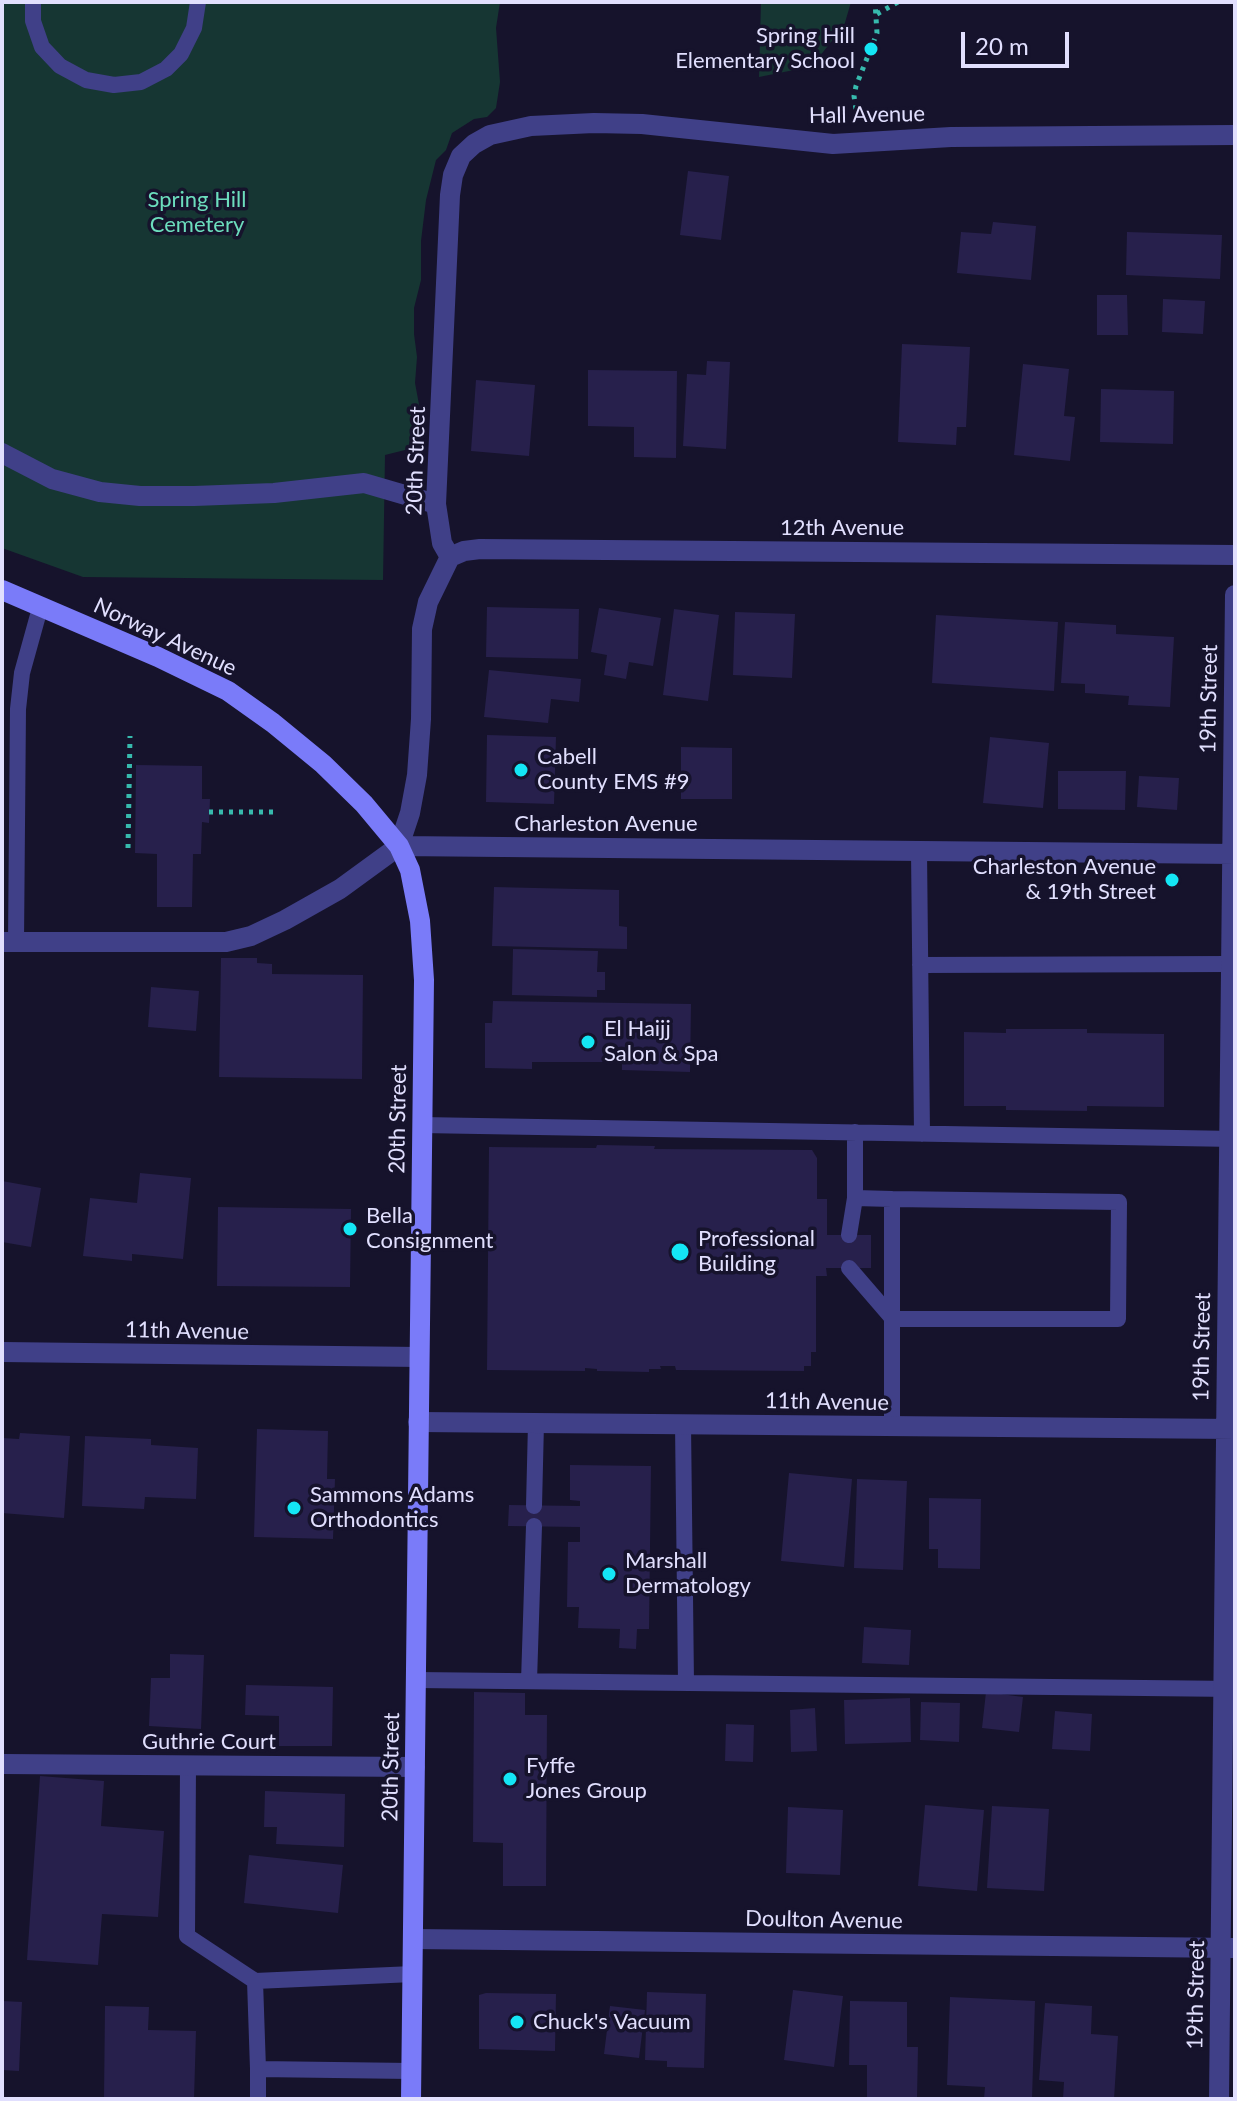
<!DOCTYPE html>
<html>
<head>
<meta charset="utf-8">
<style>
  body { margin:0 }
  #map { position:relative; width:1237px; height:2101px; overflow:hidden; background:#16132c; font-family:Lato,sans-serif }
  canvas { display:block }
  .frame { position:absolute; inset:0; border:4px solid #e1dffe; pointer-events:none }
  .scale { position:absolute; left:961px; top:32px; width:108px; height:36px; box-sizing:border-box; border:4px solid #e1dffe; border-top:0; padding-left:10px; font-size:24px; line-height:28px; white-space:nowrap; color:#e1dffe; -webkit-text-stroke:6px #16132c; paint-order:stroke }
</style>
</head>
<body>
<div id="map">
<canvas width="1237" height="2101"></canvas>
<div class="frame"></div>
<div class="scale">20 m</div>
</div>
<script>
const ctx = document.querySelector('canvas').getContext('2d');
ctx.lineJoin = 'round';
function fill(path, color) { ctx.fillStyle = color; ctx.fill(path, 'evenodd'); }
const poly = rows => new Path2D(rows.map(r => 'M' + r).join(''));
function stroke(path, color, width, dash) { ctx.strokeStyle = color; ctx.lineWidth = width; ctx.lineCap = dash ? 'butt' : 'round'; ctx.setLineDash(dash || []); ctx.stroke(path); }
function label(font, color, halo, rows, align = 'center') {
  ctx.font = font + ' Lato,sans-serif'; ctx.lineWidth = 7; ctx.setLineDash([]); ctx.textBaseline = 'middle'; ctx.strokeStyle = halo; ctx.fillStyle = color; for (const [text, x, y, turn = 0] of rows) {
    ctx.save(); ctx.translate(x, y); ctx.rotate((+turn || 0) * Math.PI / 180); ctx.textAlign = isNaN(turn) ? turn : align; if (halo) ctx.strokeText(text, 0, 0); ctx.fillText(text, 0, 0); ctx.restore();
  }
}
fill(poly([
  [2,2,500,2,496,28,500,82,496,108,487,117,474,119,452,133,446,150,436,160,426,200,421,241,421,280,414,308,414,334,417,357,415,383,420,410,416,438,409,449,385,455,383,580,83,577,2,548],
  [761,2,851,2,844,26,819,57,799,69,759,77]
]), '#163633');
fill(poly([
  [688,171,729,176,721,240,680,235],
  [993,222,1036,226,1031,280,957,273,961,232,991,234],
  [1127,232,1222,235,1220,279,1126,275],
  [1097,295,1127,295,1128,335,1097,335],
  [1163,299,1205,301,1203,334,1162,332],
  [902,344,970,347,966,427,957,427,956,445,898,442],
  [707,361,730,362,726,449,683,446,687,374,706,375],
  [1023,364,1069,369,1064,416,1075,417,1070,461,1014,455],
  [588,370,677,371,676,458,634,457,634,427,588,426],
  [476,380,535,385,529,456,471,451],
  [1101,389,1174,391,1173,444,1100,442],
  [487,607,579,609,578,659,486,657],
  [599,608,661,618,653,666,629,662,626,679,604,675,607,655,591,652],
  [674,609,719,615,708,701,663,695],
  [735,612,795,614,792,678,733,675],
  [936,615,1058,622,1054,691,932,683],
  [1065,622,1116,625,1116,634,1174,637,1170,707,1128,705,1129,696,1085,693,1085,684,1061,683],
  [489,670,581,679,579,702,551,699,548,723,484,717],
  [487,735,556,737,554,804,486,802],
  [990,737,1049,743,1043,808,983,803],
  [681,747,732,748,732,799,681,799],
  [136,765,202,766,202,799,210,799,209,823,202,822,201,854,193,854,192,907,157,907,157,854,135,853],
  [1058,771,1126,771,1125,810,1058,809],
  [1139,776,1179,778,1177,810,1137,807],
  [494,887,619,890,619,926,627,927,627,949,492,946],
  [513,949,598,951,597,972,605,972,605,990,597,990,597,997,512,995],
  [221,958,257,958,257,963,272,964,272,974,363,975,362,1079,219,1077],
  [151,987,199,991,196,1031,148,1027],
  [493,1001,691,1004,690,1072,622,1070,622,1062,532,1062,532,1069,485,1068,485,1023,492,1023],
  [1006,1029,1087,1029,1087,1033,1164,1034,1164,1107,1087,1106,1087,1111,1006,1110,1006,1106,964,1106,964,1032,1006,1033],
  [597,1145,655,1146,654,1149,812,1150,817,1158,817,1199,827,1199,827,1235,871,1235,871,1268,826,1268,827,1276,816,1276,816,1352,811,1352,811,1366,804,1366,804,1371,676,1370,675,1366,660,1366,661,1369,649,1369,649,1372,597,1371,597,1369,585,1368,585,1371,487,1370,489,1147,596,1148],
  [140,1173,191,1178,183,1259,132,1254,132,1261,83,1256,90,1198,137,1203],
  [2,1181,41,1188,31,1247,2,1242],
  [218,1207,351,1209,350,1287,217,1286],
  [257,1429,328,1431,327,1479,335,1479,333,1539,254,1537],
  [20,1433,70,1436,64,1518,2,1513,2,1438,19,1439],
  [85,1436,151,1439,151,1445,198,1448,196,1499,145,1497,144,1509,82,1506],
  [570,1465,651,1466,649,1629,637,1629,636,1649,619,1648,620,1629,578,1628,579,1607,567,1607,568,1542,580,1542,580,1527,508,1526,509,1505,580,1506,580,1501,570,1500],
  [789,1473,852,1479,844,1567,781,1561],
  [857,1479,907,1481,903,1570,854,1568],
  [929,1498,981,1499,980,1569,938,1568,938,1549,929,1549],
  [864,1627,911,1630,909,1665,862,1663],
  [170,1654,204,1655,201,1729,149,1726,151,1678,170,1678],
  [246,1685,333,1687,332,1746,279,1746,279,1716,245,1715],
  [474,1692,525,1693,525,1715,547,1715,546,1886,503,1886,503,1843,473,1842],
  [986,1692,1023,1697,1019,1732,982,1728],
  [910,1698,911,1742,845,1744,844,1700],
  [921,1702,960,1703,959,1742,920,1740],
  [815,1708,817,1751,791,1752,790,1710],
  [1055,1711,1092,1714,1090,1751,1052,1749],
  [726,1724,754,1725,753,1762,725,1761],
  [40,1776,104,1781,101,1826,164,1831,158,1917,102,1914,98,1965,27,1960],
  [265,1791,345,1794,344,1847,276,1844,277,1827,264,1827],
  [925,1805,984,1810,977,1891,918,1886],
  [992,1806,1049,1809,1044,1891,987,1888],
  [788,1807,843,1810,840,1875,786,1873],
  [249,1855,343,1865,338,1913,244,1903],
  [793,1990,843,1996,834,2067,784,2060],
  [647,1992,706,1994,704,2068,667,2067,667,2061,645,2060],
  [486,1993,556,1994,555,2051,479,2049,479,1995],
  [950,1997,1035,2001,1032,2099,984,2099,985,2087,947,2085],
  [2,2001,22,2002,19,2071,2,2070],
  [850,2001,907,2002,907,2047,918,2047,917,2099,867,2099,867,2065,849,2065],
  [1045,2003,1092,2006,1091,2034,1118,2036,1114,2099,1063,2099,1064,2082,1039,2080],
  [105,2006,149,2007,148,2030,196,2031,194,2099,104,2099],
  [610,2006,645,2010,639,2058,604,2054]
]), '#27204c');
stroke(poly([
  [877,14,898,2],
  [856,109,854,96,856,86,877,33,875,2],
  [209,812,276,812],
  [128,848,130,736]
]), '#37baad', 5, [4, 6]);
stroke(poly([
  [33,2,33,21,42,47,60,66,86,80,114,85,141,82,166,69,181,54,194,28,198,2],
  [919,851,922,1134],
  [16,942,18,709,22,673,40,608],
  [920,965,1230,964],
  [421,1125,1235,1139],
  [855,1132,855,1198,892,1199,892,1426],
  [849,1235,855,1198],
  [849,1268,893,1319,1118,1319,1119,1202,892,1199],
  [683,1424,686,1683],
  [534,1506,536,1423],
  [416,1680,1235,1689],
  [529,1681,534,1526],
  [188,1766,187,1936,255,1981],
  [258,2069,258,2099],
  [411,2071,258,2069,255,1981,413,1974]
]), '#404088', 16);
stroke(poly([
  [2,453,52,479,100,492,140,496,194,496,274,493,364,483,436,504]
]), '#404088', 20);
stroke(poly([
  [450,557,442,543,436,504,450,195,453,175,461,156,474,144,490,135,531,126,594,123,642,124,833,144,951,137,1235,135],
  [450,557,464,551,480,549,1235,555],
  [399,846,410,813,417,775,421,719,422,629,428,602,450,557],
  [2,942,226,942,251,936,285,920,340,889,399,846,1235,854],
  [2,1352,419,1357],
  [418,1422,1235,1429],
  [2,1764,415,1767],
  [413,1939,1235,1948],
  [1219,2099,1235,595]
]), '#404088', 20);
stroke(poly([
  [2,590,158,657,228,691,273,723,323,764,364,804,399,846,410,870,420,921,424,980,411,2099]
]), '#7a7bf9', 20);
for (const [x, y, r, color] of [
  [871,49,8,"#14e6f5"],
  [521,770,8,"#14e6f5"],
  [1172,880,8,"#14e6f5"],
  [588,1042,8,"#14e6f5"],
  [350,1229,8,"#14e6f5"],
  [680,1252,10,"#14e6f5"],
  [294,1508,8,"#14e6f5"],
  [609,1574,8,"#14e6f5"],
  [510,1779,8,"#14e6f5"],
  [517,2022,8,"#14e6f5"]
]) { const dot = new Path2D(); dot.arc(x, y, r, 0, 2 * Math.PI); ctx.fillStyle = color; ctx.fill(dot); stroke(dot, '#16132c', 3); }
label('22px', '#e1dffe', '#16132c', [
  ["Spring Hill",855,36,"right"],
  ["Elementary School",855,61,"right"],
  ["Cabell",537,757],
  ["County EMS #9",537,782],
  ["Charleston Avenue",1156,867,"right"],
  ["& 19th Street",1156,892,"right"],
  ["El Haijj",604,1029],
  ["Salon & Spa",604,1054],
  ["Bella",366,1216],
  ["Consignment",366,1241],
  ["Professional",698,1239],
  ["Building",698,1264],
  ["Sammons Adams",310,1495],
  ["Orthodontics",310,1520],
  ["Marshall",625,1561],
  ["Dermatology",625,1586],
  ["Fyffe",526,1766],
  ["Jones Group",526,1791],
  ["Chuck's Vacuum",533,2022]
], 'left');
label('22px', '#e1dffe', '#16132c', [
  ["Hall Avenue",867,115,-1],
  ["20th Street",416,461,-88],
  ["12th Avenue",842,528],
  ["Norway Avenue",165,637,25],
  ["19th Street",1209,699,-89],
  ["Charleston Avenue",606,824],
  ["20th Street",398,1119,-89],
  ["11th Avenue",187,1331,1],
  ["19th Street",1202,1347,-89],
  ["11th Avenue",827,1402,1],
  ["Guthrie Court",209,1742],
  ["20th Street",391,1767,-89],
  ["Doulton Avenue",824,1920,1],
  ["19th Street",1196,1995,-89]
]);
label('22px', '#6cddbd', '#16132c', [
  ["Spring Hill",197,200],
  ["Cemetery",197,225]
]);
</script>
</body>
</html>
